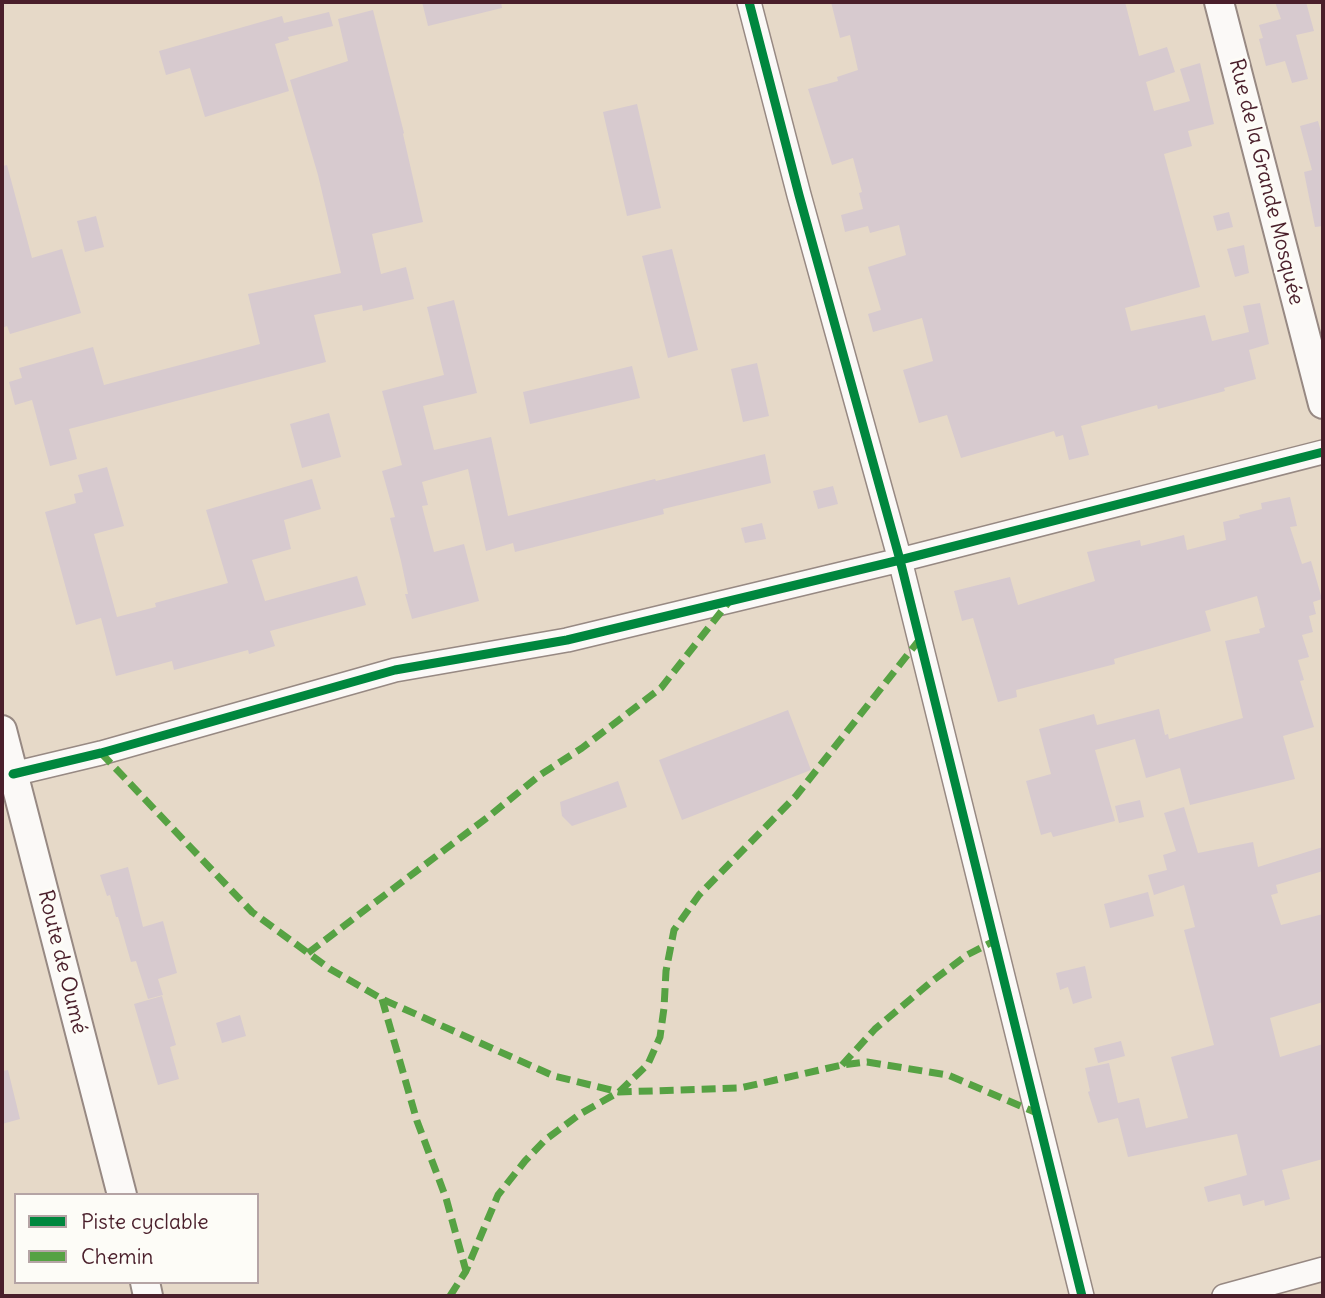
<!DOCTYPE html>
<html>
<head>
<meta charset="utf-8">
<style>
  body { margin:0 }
  #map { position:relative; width:1325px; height:1298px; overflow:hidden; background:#e6d9c8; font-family:Delius,sans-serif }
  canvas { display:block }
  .frame { position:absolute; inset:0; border:4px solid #4a1f2b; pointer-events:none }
  .legend { position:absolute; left:14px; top:1193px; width:245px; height:91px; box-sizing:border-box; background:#fdfcf7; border:2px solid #b5a4a5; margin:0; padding:9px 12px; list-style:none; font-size:21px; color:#4a1f2b }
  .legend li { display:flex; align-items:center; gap:14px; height:35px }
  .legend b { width:35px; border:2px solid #b5a4a5 }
</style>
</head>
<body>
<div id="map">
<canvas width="1325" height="1298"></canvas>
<div class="frame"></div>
<ul class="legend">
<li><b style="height:9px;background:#00873e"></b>Piste cyclable</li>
<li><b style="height:9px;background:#56a243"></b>Chemin</li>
</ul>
</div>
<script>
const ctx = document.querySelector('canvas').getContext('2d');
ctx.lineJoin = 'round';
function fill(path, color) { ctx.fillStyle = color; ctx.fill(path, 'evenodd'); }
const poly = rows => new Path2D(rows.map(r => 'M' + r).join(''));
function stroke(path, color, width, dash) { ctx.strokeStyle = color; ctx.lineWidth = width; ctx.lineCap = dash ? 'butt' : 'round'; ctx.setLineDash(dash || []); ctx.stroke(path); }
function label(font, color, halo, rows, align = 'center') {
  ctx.font = font + ' Delius,sans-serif'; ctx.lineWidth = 6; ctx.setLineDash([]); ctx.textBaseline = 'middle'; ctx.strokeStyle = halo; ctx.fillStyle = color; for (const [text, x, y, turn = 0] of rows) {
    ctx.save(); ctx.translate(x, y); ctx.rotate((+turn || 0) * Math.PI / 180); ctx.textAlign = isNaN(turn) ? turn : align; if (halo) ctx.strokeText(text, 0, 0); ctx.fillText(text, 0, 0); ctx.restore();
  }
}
fill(poly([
  [422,2,501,2,502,8,428,26],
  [831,2,1125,2,1139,56,1167,47,1175,72,1146,82,1154,111,1190,101,1180,69,1200,63,1214,124,1188,131,1192,146,1164,154,1200,287,1125,308,1131,331,1205,315,1212,341,1249,332,1243,306,1260,303,1269,344,1249,350,1256,379,1224,388,1225,391,1158,409,1157,405,1081,426,1089,455,1069,460,1063,435,1056,437,1054,431,961,458,947,415,919,423,903,370,933,361,922,318,873,332,868,314,881,310,868,267,906,255,899,225,870,233,868,226,845,232,841,215,863,209,859,193,862,192,853,158,832,165,808,89,838,81,837,77,858,70,850,35,840,38],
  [1275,2,1306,2,1314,31,1296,35,1308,79,1292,83,1285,61,1266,66,1259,39,1263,38,1259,25,1281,19],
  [373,10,404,133,403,134,423,222,372,234,381,274,406,267,414,299,363,311,362,305,314,315,326,362,69,429,77,459,50,466,32,400,15,405,9,382,22,378,19,368,93,347,104,385,260,344,248,294,341,273,318,175,290,80,348,61,338,19],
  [329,12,333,26,288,37,289,40,275,44,289,91,205,117,190,68,166,75,159,51,282,16,284,23],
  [637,104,661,208,627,216,603,112],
  [1318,121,1323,139,1323,226,1315,227,1304,172,1312,170,1300,126],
  [7,165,32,258,62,249,81,313,10,334,7,326,2,328,2,166],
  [1229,212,1233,227,1217,231,1213,216],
  [96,216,104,247,85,252,77,221],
  [1244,245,1249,273,1235,277,1227,249],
  [672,249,698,350,668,358,642,256],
  [454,300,477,393,423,406,434,450,491,437,508,516,655,479,656,481,765,454,771,483,663,509,664,514,515,552,513,543,486,551,468,469,422,482,428,505,422,506,434,552,464,544,479,601,412,619,405,594,408,594,401,561,390,518,395,517,382,471,402,465,382,391,444,375,427,307],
  [757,363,769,416,743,422,731,369],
  [632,366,640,398,530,424,523,392],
  [329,413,341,457,302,468,290,424],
  [107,467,124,526,94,534,117,617,156,607,155,603,228,583,206,510,312,479,321,509,284,520,291,549,252,560,265,601,357,576,366,605,270,631,275,646,249,654,248,650,174,670,172,661,116,676,101,618,76,625,45,512,76,503,74,494,83,492,78,475],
  [833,486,838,504,818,509,813,491],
  [1290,497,1297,526,1290,527,1302,564,1311,561,1322,599,1313,602,1316,614,1309,616,1313,632,1302,635,1309,657,1298,660,1304,680,1300,681,1314,727,1283,736,1295,779,1190,805,1180,768,1146,778,1135,739,1095,750,1115,821,1053,837,1051,832,1041,835,1026,781,1051,774,1039,729,1094,714,1097,725,1159,709,1165,735,1168,734,1169,739,1243,718,1225,641,1260,633,1259,629,1265,627,1257,596,1205,611,1211,631,1114,659,1115,664,1016,690,1017,697,998,702,973,618,962,621,954,591,1010,577,1018,605,1095,581,1087,552,1140,540,1141,546,1184,535,1187,550,1226,540,1223,522,1240,518,1239,515,1262,509,1261,503],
  [762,523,766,539,745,543,741,528],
  [788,710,811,770,682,820,659,760],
  [618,781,627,807,572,826,562,816,560,802],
  [1140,800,1144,817,1119,823,1115,806],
  [1184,807,1198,853,1253,842,1258,867,1323,847,1323,871,1276,885,1278,893,1271,895,1281,925,1323,914,1323,1002,1270,1018,1280,1057,1323,1044,1323,1159,1282,1170,1290,1199,1265,1206,1264,1200,1243,1206,1240,1194,1208,1202,1204,1187,1247,1175,1237,1134,1128,1157,1118,1118,1098,1123,1088,1092,1090,1091,1085,1068,1109,1063,1118,1103,1139,1098,1146,1128,1188,1118,1171,1057,1214,1045,1184,930,1195,927,1184,885,1154,895,1148,875,1167,870,1163,855,1176,851,1164,813],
  [128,867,143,927,163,921,177,973,158,979,163,995,148,999,136,961,131,962,118,917,116,917,110,895,107,896,100,875],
  [1148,892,1154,916,1110,928,1104,904],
  [1085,966,1092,998,1073,1004,1068,987,1060,990,1056,973],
  [162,996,176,1045,170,1047,179,1079,158,1085,134,1004],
  [240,1015,246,1036,222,1043,216,1023],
  [1121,1041,1125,1056,1098,1063,1094,1048],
  [8,1070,20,1119,2,1124,2,1071]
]), '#d7cacf');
const minor = poly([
  [749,2,799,195,900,560,1082,1296],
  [13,774,101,753,395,670,567,640,900,560,1323,452],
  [1224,1296,1323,1269]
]);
const tertiary = poly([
  [1219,2,1323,404],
  [2,730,122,1195],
  [145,1282,148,1296]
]);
stroke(minor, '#978983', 26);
stroke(tertiary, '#978983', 32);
stroke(minor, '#fbf9f7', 23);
stroke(tertiary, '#fbf9f7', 28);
stroke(poly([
  [101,753,252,912,330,969,382,999,554,1076,619,1092,740,1088,842,1065,867,1062,948,1075,1037,1113],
  [308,953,488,817,540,775,582,748,661,688,728,603],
  [382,999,417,1121,446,1198,466,1271],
  [842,1065,875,1029,931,982,967,955,994,941],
  [450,1296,466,1271,498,1195,525,1161,545,1140,580,1114,619,1092,648,1064,660,1037,664,1008,666,971,674,930,699,895,796,796,920,639]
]), '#56a243', 7, [14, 7]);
stroke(poly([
  [749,2,799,195,900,560,1082,1296],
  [13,774,101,753,395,670,567,640,900,560,1323,452]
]), '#00873e', 9);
label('21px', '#4a1f2b', '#fdfcf7', [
  ["Rue de la Grande Mosquée",1266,182,76],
  ["Route de Oumé",62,962,76]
]);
</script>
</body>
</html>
